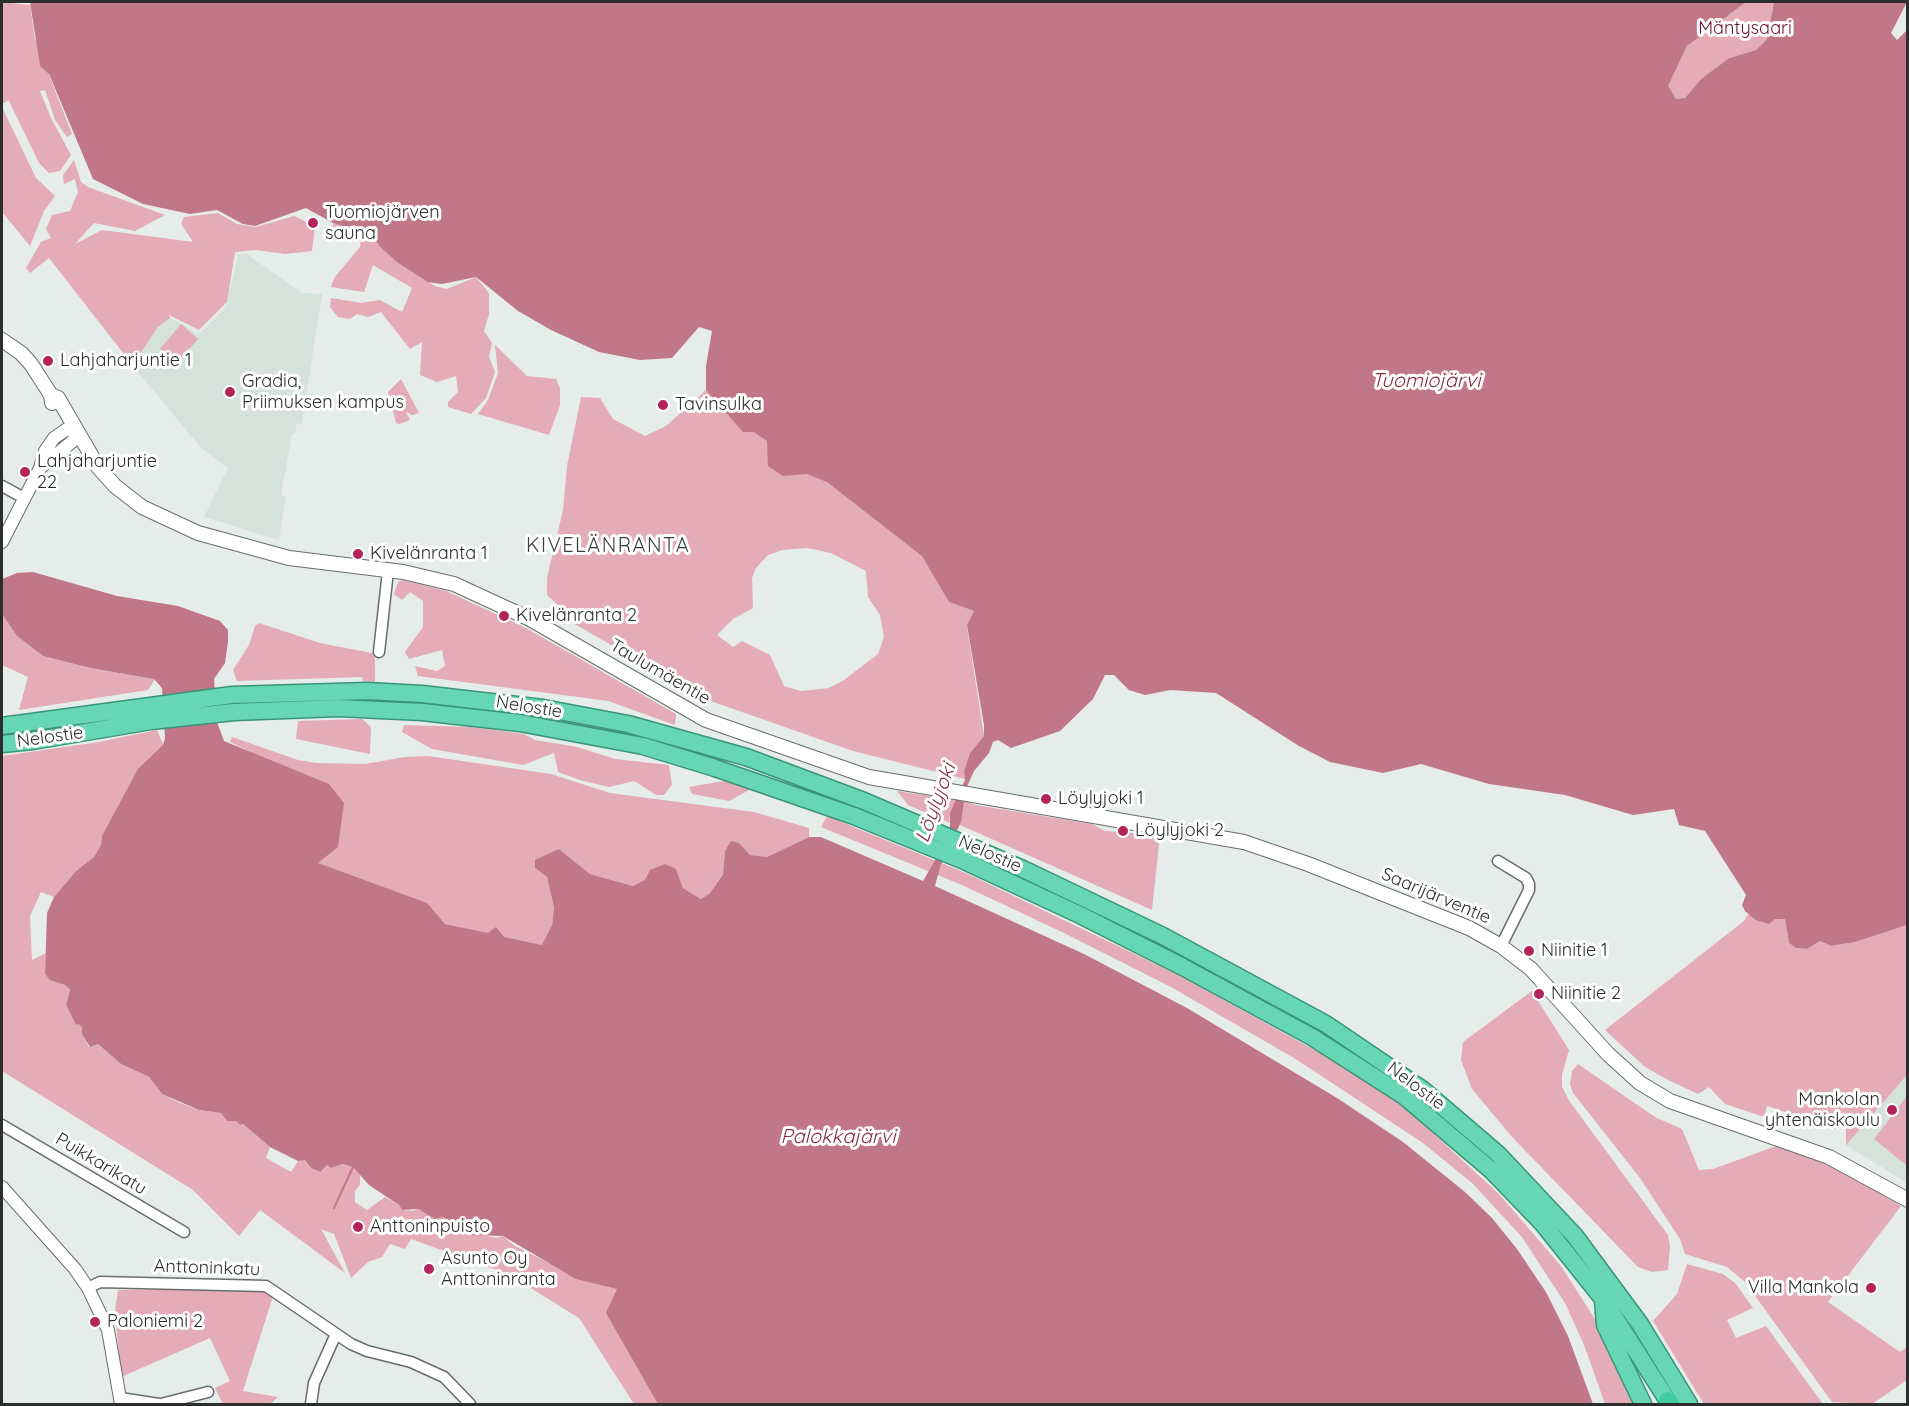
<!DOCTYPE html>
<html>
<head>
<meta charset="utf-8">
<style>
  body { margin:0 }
  #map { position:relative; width:1909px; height:1406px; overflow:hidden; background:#e6ece9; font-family:Quicksand,sans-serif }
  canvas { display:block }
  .frame { position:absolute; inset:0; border:3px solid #2b2e2d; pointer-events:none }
</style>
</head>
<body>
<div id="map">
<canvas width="1909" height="1406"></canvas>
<div class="frame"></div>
</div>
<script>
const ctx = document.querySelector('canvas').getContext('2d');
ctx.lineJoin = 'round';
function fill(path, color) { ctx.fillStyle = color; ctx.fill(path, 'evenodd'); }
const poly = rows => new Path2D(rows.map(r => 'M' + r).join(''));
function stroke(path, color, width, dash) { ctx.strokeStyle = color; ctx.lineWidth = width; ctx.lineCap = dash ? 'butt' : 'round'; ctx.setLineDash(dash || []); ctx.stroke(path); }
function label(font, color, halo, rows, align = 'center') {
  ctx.font = font + ' Quicksand,sans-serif'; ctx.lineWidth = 6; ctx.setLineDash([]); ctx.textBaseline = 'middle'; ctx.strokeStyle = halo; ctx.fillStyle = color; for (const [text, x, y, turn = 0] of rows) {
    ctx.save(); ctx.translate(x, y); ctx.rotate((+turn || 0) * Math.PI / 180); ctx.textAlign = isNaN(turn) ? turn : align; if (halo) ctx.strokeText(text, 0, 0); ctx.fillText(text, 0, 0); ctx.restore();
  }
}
fill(poly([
  [247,254,302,293,322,294,302,423,297,424,295,433,292,434,281,495,286,496,279,540,204,517,228,468,202,449,138,372,140,352,158,327,170,318,186,326,198,335,226,307,238,255],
  [1907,1075,1907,1183,1846,1145]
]), '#d5e2dc');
fill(poly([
  [2,2,30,5,35,39,72,134,67,137,55,120,45,90,40,91,51,118,71,155,60,171,49,173,39,163,9,101,11,99,2,104],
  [1746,2,1774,2,1767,39,1756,50,1729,58,1701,79,1685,98,1676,99,1667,86,1687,46],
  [2,107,36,178,55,196,44,211,30,246,2,212],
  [74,160,81,182,88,187,165,215,135,231,94,223,75,244,102,230,193,242,181,224,184,217,218,213,237,224,256,227,294,216,315,226,312,251,285,254,256,250,235,252,227,302,199,330,169,315,170,318,158,327,141,352,138,372,49,258,30,273,26,268,41,242,51,238,46,229,52,215,70,211,78,192,75,179,64,184,63,175],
  [333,223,346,227,353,225,370,232,380,247,398,263,435,286,447,289,476,277,489,293,489,314,484,331,492,343,489,357,495,372,486,398,471,414,448,407,448,402,458,392,456,376,437,382,420,375,422,342,410,349,381,312,368,317,357,314,350,319,338,317,330,307,331,298,361,303,380,300,402,312,412,288,373,265,364,292,331,287,334,278,360,247,361,238,334,232],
  [181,324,198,339,177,363,160,349],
  [495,345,527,376,556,379,560,388,560,405,549,435,478,414,488,400,498,373],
  [401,379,419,413,412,415,406,412,410,420,399,424,396,423,388,392],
  [716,381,870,456,949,602,974,611,967,626,984,736,970,753,964,771,965,779,853,751,705,699,559,615,561,608,547,595,547,578,563,510,567,466,581,397,600,398,613,419,645,436,666,426],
  [807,548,831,553,866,571,868,597,880,615,884,637,878,654,844,680,829,688,801,691,784,686,770,655,742,641,733,647,717,635,733,619,753,608,752,578,756,568,768,555,782,550],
  [403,580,446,591,526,628,676,714,675,725,608,701,418,676,415,666,437,671,445,666,442,650,409,659,405,652,423,627,423,601,410,592,402,600,394,594,398,582],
  [2,614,17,636,43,656,89,668,155,679,148,690,19,710,28,677,2,665],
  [259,623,320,643,372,653,375,658,375,682,363,681,362,677,237,681,233,670,249,645,255,626],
  [362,719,371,727,370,754,296,739,298,721],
  [404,725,471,727,524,734,535,740,577,747,615,759,669,765,672,785,664,795,656,795,634,781,609,787,580,780,558,772,554,753,523,765,432,749,402,732],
  [157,730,206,841,207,853,192,868,174,870,135,854,102,836,101,845,94,857,76,871,54,897,41,892,30,916,32,960,46,953,45,974,50,979,65,985,70,991,66,1005,76,1025,79,1024,82,1028,82,1034,89,1047,98,1044,121,1064,149,1077,162,1094,180,1103,199,1110,221,1113,227,1121,236,1121,240,1125,243,1124,270,1147,266,1158,291,1172,298,1161,305,1160,311,1168,319,1172,327,1165,331,1168,343,1164,353,1167,360,1173,360,1185,355,1191,355,1202,367,1210,385,1197,399,1205,402,1210,413,1211,418,1209,435,1218,443,1217,463,1230,464,1224,459,1217,455,1218,450,1210,457,1203,454,1197,448,1200,445,1207,436,1202,431,1211,425,1194,417,1188,412,1197,402,1184,389,1189,386,1184,412,1159,476,1191,515,1203,567,1226,600,1253,610,1271,624,1280,644,1305,654,1328,657,1350,681,1365,687,1388,699,1404,634,1404,579,1318,508,1274,411,1239,405,1249,390,1244,382,1257,368,1262,351,1278,334,1234,321,1229,345,1273,260,1210,239,1236,193,1190,2,1071,2,756,99,742],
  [486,1212,494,1223,508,1221,514,1228,530,1231,536,1247,544,1238,556,1239,558,1260,551,1264,515,1246,503,1236,497,1238,483,1235,482,1218],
  [232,737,298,760,316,763,365,764,405,757,428,756,551,774,610,793,754,812,809,828,809,837,767,857,749,855,739,843,725,851,723,873,710,893,701,899,683,888,676,869,633,886,590,874,559,849,535,868,547,877,554,908,552,925,542,946,445,924,278,897,249,751,230,742],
  [730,780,751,789,729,801,692,794,689,787],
  [897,791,957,800,949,818,950,823,908,805],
  [964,800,975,805,1092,824,1105,831,1160,835,1152,910,960,825],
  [827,816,968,874,1178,975,1342,1065,1400,1103,1499,1194,1561,1266,1607,1338,1637,1404,1605,1404,1584,1345,1565,1303,1522,1237,1472,1183,1423,1143,1294,1058,1171,987,1064,933,962,885,821,827],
  [1748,914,1785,919,1789,943,1796,948,1807,949,1820,941,1831,946,1854,942,1907,925,1907,1075,1846,1145,1846,1126,1836,1129,1767,1106,1764,1117,1725,1104,1709,1087,1698,1094,1668,1080,1645,1067,1605,1030,1744,921],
  [1532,991,1569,1050,1562,1075,1562,1087,1570,1102,1668,1235,1670,1246,1668,1270,1652,1272,1638,1267,1512,1137,1472,1089,1461,1060,1463,1042],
  [1578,1064,1655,1117,1682,1129,1699,1170,1713,1169,1779,1145,1847,1173,1901,1206,1828,1302,1900,1352,1907,1347,1907,1380,1872,1404,1832,1402,1745,1282,1727,1267,1685,1254,1680,1239,1640,1178,1573,1093,1570,1084,1572,1071],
  [1907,1096,1908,1166,1907,1166,1874,1139],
  [1687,1264,1723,1274,1736,1284,1753,1308,1727,1320,1736,1338,1766,1326,1823,1404,1704,1404,1653,1321,1677,1294],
  [258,1289,273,1296,243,1391,278,1397,270,1404,223,1404,215,1388,230,1381,210,1338,121,1377,115,1310,118,1290]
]), '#e4abb8');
fill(poly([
  [30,2,1746,2,1687,46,1668,86,1676,99,1685,98,1701,79,1729,58,1756,50,1767,39,1774,2,1907,2,1891,33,1897,40,1907,30,1907,925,1855,942,1831,946,1820,941,1807,949,1796,948,1789,943,1785,919,1775,919,1769,924,1756,920,1745,911,1742,905,1746,895,1705,831,1679,825,1674,809,1633,815,1565,795,1489,784,1421,764,1383,773,1330,762,1299,746,1216,693,1170,690,1145,695,1129,690,1114,675,1105,675,1093,699,1060,731,1011,748,998,740,993,742,989,753,974,771,966,789,961,822,940,867,935,886,1084,954,1187,1008,1337,1098,1403,1142,1465,1192,1492,1218,1517,1249,1546,1292,1568,1336,1593,1404,658,1404,606,1313,617,1289,576,1279,503,1236,470,1235,443,1217,435,1219,418,1209,402,1210,399,1205,369,1185,353,1167,343,1164,331,1168,327,1165,320,1172,311,1168,305,1160,298,1161,270,1147,243,1124,240,1125,236,1121,227,1121,221,1113,199,1110,162,1094,149,1077,121,1064,98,1044,90,1047,82,1034,82,1028,79,1024,76,1025,66,1005,70,990,65,985,50,980,45,974,47,913,54,897,76,871,94,857,101,845,102,836,138,769,163,745,165,738,162,688,154,679,90,668,43,656,17,636,2,614,2,579,17,573,33,572,117,596,178,606,220,621,228,630,228,642,225,663,214,679,217,722,224,741,329,784,344,803,338,847,318,863,427,903,445,924,488,933,496,927,504,937,542,945,552,925,554,908,547,877,535,868,535,860,559,849,590,874,633,886,645,880,650,870,665,864,676,869,683,888,701,899,710,893,723,874,725,851,731,841,739,843,750,855,767,857,809,837,821,837,923,881,945,843,950,826,950,813,965,780,964,771,970,753,984,736,984,725,967,625,974,611,949,602,922,556,827,482,807,474,783,476,768,466,767,441,754,432,743,432,706,390,706,366,712,331,699,327,672,358,640,360,599,352,551,330,518,311,476,277,442,284,428,282,398,263,380,247,370,232,354,225,346,227,333,223,306,208,255,226,243,224,217,210,190,214,143,204,93,179,49,74,40,66]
]), '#c1778a');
stroke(poly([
  [334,1208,353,1167]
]), '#c1778a', 2);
const minor = poly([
  [2,486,24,498],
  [379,652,388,571],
  [1498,861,1526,878,1529,884,1529,890,1501,946],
  [2,1125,184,1232],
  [88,1288,100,1282,266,1286,351,1344,367,1351,411,1362,444,1377,470,1404],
  [120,1398,159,1404],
  [161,1404,208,1392],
  [311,1404,314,1383,336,1334]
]);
const tertiary = poly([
  [2,542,40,468,45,451,54,438,67,429,76,432,74,440,40,468],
  [2,1187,75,1269,88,1288,108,1330,121,1404]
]);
const secondary = poly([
  [2,340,21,353,31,364,51,395,52,403],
  [51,395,58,398,98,467,115,486,142,507,198,533,289,558,403,572,454,584,530,619,706,720,869,777,1244,842,1308,864,1469,928,1501,946,1531,969,1608,1054,1640,1083,1670,1101,1829,1157,1908,1200]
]);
const trunk = poly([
  [2,726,232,695,367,691,422,694,543,708,628,724,746,757,864,801,1023,869,1163,936,1326,1024,1422,1089,1498,1154,1575,1236,1640,1324,1689,1404],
  [2,744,33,741,151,721,234,712,338,708,422,712,520,723,643,746,715,768,854,816,962,860,1080,915,1181,966,1312,1037,1404,1096,1491,1170,1543,1224,1603,1299,1668,1401],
  [1603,1300,1605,1325,1643,1404]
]);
const motorway = poly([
  [1668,1401,1670,1404]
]);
stroke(minor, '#686d6b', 13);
stroke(tertiary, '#686d6b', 14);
stroke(secondary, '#686d6b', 16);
stroke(trunk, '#399578', 19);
stroke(motorway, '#399578', 20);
stroke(minor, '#fff', 10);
stroke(tertiary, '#fff', 12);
stroke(secondary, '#fff', 14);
stroke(trunk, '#67d6b4', 16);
stroke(motorway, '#41cca1', 18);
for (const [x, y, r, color] of [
  [313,223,6,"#b2245a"],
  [48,361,6,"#b2245a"],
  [230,392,6,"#b2245a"],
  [663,405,6,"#b2245a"],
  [25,472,6,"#b2245a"],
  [358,554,6,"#b2245a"],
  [504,616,6,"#b2245a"],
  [1046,799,6,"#b2245a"],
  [1123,831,6,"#b2245a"],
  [1529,951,6,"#b2245a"],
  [1539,994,6,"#b2245a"],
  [1892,1110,6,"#b2245a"],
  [358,1227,6,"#b2245a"],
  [429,1269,6,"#b2245a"],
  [1871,1288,6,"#b2245a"],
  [95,1322,6,"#b2245a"]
]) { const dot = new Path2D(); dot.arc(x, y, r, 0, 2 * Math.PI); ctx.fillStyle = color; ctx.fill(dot); stroke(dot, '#fff', 2); }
label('18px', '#6c1134', '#fff', [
  ["Mäntysaari",1745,29]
]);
label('18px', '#2b2e2d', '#fff', [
  ["Tuomiojärven",325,213],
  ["sauna",325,234],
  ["Lahjaharjuntie 1",60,361],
  ["Gradia,",242,382],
  ["Priimuksen kampus",242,403],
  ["Tavinsulka",675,405],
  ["Lahjaharjuntie",37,462],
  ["22",37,483],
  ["Kivelänranta 1",370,554],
  ["Kivelänranta 2",516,616],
  ["Löylyjoki 1",1058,799],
  ["Löylyjoki 2",1135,831],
  ["Niinitie 1",1541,951],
  ["Niinitie 2",1551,994],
  ["Mankolan",1880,1100,"right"],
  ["yhtenäiskoulu",1880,1121,"right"],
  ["Anttoninpuisto",370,1227],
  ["Asunto Oy",441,1259],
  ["Anttoninranta",441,1280],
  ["Villa Mankola",1859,1288,"right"],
  ["Paloniemi 2",107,1322]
], 'left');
label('18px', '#2b2e2d', '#fff', [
  ["Taulumäentie",660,672,30],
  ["Nelostie",529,707,9],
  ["Nelostie",50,737,-8],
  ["Nelostie",990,854,24],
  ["Saarijärventie",1436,896,23],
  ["Nelostie",1416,1086,37],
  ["Puikkarikatu",101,1164,31],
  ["Anttoninkatu",207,1268,2]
]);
label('italic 20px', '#882e4b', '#fff', [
  ["Tuomiojärvi",1426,381],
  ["Löylyjoki",936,803,-70],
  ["Palokkajärvi",838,1137]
]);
ctx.letterSpacing = '1.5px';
label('20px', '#393d3b', '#fff', [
  ["KIVELÄNRANTA",608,546]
]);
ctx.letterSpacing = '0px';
</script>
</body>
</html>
